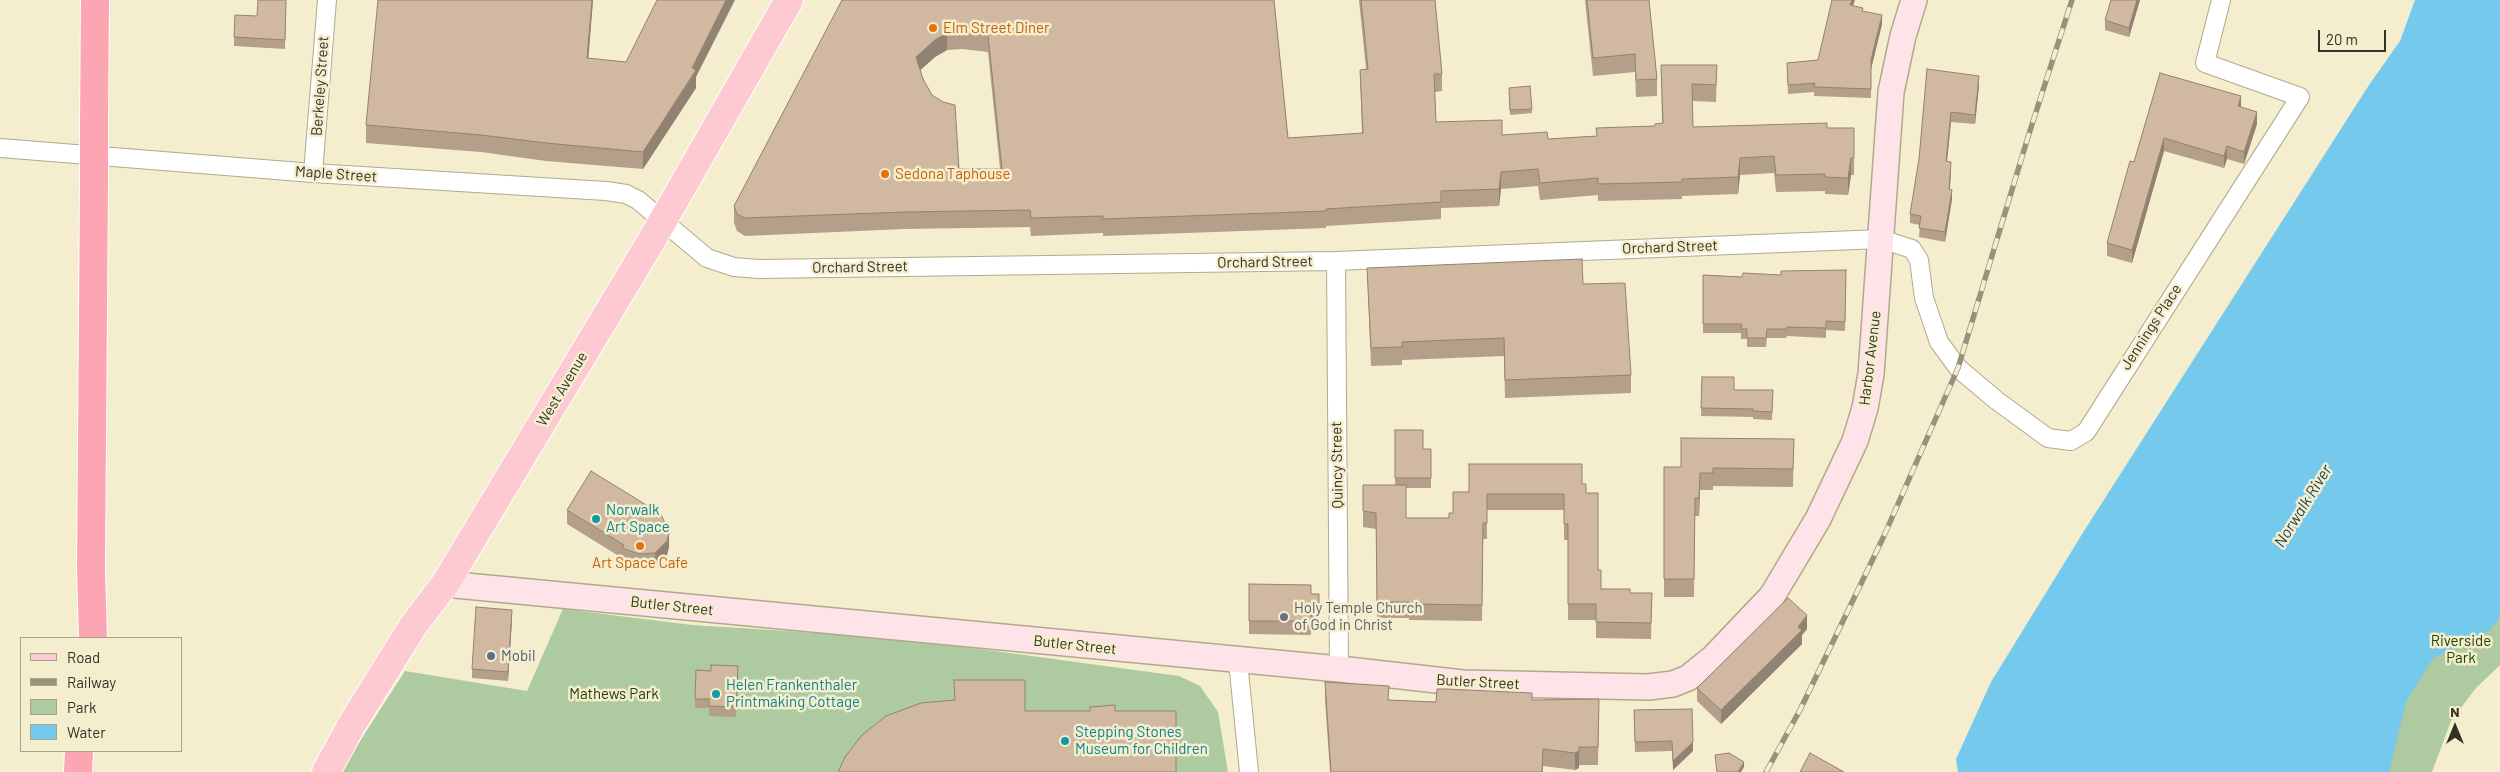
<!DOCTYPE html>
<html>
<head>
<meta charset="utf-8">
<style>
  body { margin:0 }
  #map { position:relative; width:2500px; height:772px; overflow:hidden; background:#f4eece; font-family:Barlow,sans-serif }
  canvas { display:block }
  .legend { position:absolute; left:20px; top:637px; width:162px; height:115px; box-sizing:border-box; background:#f4eece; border:1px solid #a7a28a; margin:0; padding:6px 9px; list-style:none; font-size:15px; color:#333024 }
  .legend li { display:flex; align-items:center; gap:10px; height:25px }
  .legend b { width:25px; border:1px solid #a7a28a }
  .north { position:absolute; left:2430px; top:702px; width:50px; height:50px; -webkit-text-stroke:4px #f4eece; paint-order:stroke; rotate:0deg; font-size:14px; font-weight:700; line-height:20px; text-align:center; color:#333024 }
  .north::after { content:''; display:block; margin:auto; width:18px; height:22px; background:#333024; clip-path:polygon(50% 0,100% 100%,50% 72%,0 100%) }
  .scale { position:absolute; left:2318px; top:30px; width:68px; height:22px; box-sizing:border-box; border:2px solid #333024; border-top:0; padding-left:6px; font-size:15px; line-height:18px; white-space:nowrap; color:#333024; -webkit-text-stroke:4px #f4eece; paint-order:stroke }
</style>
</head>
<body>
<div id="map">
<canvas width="2500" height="772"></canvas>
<ul class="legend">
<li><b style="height:6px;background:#fdcad2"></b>Road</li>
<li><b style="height:6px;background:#97927c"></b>Railway</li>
<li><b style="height:14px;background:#adcaa0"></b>Park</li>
<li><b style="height:14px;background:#75c9ec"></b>Water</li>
</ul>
<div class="north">N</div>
<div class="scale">20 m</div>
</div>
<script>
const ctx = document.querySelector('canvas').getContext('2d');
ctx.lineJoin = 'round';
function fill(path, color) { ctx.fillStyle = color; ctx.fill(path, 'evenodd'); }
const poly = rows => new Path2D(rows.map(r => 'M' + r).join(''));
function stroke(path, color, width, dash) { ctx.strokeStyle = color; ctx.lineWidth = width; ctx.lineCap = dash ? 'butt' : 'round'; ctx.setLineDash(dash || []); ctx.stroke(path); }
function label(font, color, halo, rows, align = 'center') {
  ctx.font = font + ' Barlow,sans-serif'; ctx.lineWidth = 5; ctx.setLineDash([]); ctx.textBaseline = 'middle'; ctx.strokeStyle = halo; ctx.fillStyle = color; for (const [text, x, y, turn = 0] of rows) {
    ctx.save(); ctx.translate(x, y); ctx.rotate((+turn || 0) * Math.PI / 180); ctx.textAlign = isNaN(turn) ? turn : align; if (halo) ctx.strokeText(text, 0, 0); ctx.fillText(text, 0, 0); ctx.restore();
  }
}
fill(poly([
  [2500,556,2500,665,2476,688,2451,721,2432,772,2363,772,2424,637],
  [563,609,692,625,899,638,1179,676,1200,686,1218,712,1228,772,340,772,405,671,527,691]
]), '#adcaa0');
fill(poly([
  [2415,0,2500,0,2500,615,2497,622,2482,637,2433,658,2406,702,2389,772,1958,772,1956,759,1991,682,2084,531,2369,85,2400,41]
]), '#75c9ec');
const street = poly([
  [0,148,313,173,606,191,626,194,638,200,707,258,734,267,759,269,1336,261,1881,239,1912,249,1919,260,1924,298,1939,342,1958,368,1996,400,2048,438,2071,441,2086,432,2300,97,2205,63,2221,0],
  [313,173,327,0],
  [1336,261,1339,669],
  [1238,661,1249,772]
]);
const secondary = poly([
  [445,584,1339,669,1463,683,1648,687,1673,684,1688,678,1713,658,1772,596,1818,519,1855,441,1865,408,1871,374,1891,92,1903,36,1914,0]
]);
const primary = poly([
  [326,772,352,724,413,626,445,584,650,243,789,0]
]);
const highway = poly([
  [94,124,95,0],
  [93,638,91,568,94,183],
  [78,772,79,751]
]);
stroke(street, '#b0aa8c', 20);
stroke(secondary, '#b0aa8c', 28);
stroke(primary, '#fff', 30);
stroke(highway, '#fff', 30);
stroke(street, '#fff', 18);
stroke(secondary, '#fee4e8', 25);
stroke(primary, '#fdcad2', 28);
stroke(highway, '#fca6b4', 28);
const rail = poly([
  [1766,772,1800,710,1883,538,1958,368,2028,137,2072,0]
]);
stroke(rail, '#97927c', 5.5);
stroke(rail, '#f4eece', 4, [11]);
const highwayBridge = poly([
  [94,183,94,124]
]);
stroke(highwayBridge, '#fff', 30, []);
stroke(highwayBridge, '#fca6b4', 28);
fill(poly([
  [286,0,285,49,234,46,234,37,257,16],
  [593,0,588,58,696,77,696,88,643,169,546,161,481,152,366,143,366,125],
  [842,0,1274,0,1288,138,1362,133,1360,70,1366,69,1359,0,1435,0,1442,74,1442,91,1435,92,1436,122,1502,135,1548,139,1596,136,1655,126,1662,123,1661,65,1717,65,1716,102,1693,101,1693,127,1854,128,1854,175,1851,175,1848,195,1825,194,1825,191,1776,192,1774,173,1740,175,1738,194,1682,196,1682,199,1598,201,1598,195,1540,200,1538,186,1501,189,1499,206,1441,208,1441,219,1326,226,1326,228,1103,236,1103,233,1031,236,1030,227,904,229,745,236,737,231,734,223,734,206],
  [962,49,988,52,1000,169,959,169,943,102,932,95,923,79,920,70,935,57,947,50],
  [1585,0,1649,0,1657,79,1657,96,1636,97,1635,72,1593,76],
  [1855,0,1853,5,1863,11,1882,24,1871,69,1871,98,1814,96,1814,92,1788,94,1787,63,1818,60],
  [2140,0,2129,37,2105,30,2105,20],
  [1927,69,1979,86,1975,124,1951,122,1947,161,1951,171,1950,189,1952,199,1945,242,1919,237,1920,225,1910,223,1910,214,1919,159],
  [2160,73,2241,107,2257,124,2244,164,2227,159,2224,168,2164,151,2132,263,2107,256,2107,243,2134,162],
  [1509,92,1532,109,1532,113,1510,115],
  [1367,268,1583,284,1631,375,1631,393,1505,398,1504,356,1402,360,1402,365,1371,366],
  [1846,270,1845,331,1826,330,1826,338,1787,336,1786,338,1767,338,1766,347,1747,347,1747,339,1741,339,1741,333,1703,333,1703,275,1742,277,1781,275],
  [1702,377,1734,390,1773,390,1772,420,1753,419,1753,417,1701,416],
  [1395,430,1423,449,1431,449,1431,488,1406,488,1406,518,1449,518,1469,492,1582,484,1586,493,1601,589,1630,593,1652,593,1651,639,1596,638,1596,620,1568,620,1568,540,1564,540,1564,510,1487,510,1487,539,1483,539,1482,621,1409,620,1409,618,1377,618,1376,529,1363,527,1363,485,1395,485],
  [1794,439,1793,487,1713,486,1713,490,1700,490,1699,516,1695,516,1694,597,1664,597,1664,467,1681,467],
  [567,510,669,547,667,555,655,567,639,568,622,562,622,558,567,524],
  [1249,584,1311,594,1319,594,1319,626,1311,626,1311,635,1249,634],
  [512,619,508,681,472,678,472,669],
  [1807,629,1802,635,1802,644,1721,724,1697,701,1697,688],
  [711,671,738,676,736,717,709,716,709,708,695,708,695,699],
  [1325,682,1389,700,1436,702,1532,700,1599,716,1598,765,1579,765,1579,768,1575,770,1543,766,1543,772,1330,772,1325,700],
  [1634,710,1693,751,1673,770,1672,751,1635,752]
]), '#b49f8a');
fill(poly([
  [592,0,593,0,587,76,587,58],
  [726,0,735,0,696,77,696,88,643,169,643,152,692,68],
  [1852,0,1855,0,1850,14,1850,5],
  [2137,0,2140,0,2129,37,2129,28],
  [1882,15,1882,24,1871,69,1871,98,1871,60],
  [947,33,947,50,935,57,916,74,916,57,935,40],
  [1979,76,1979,86,1975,124,1975,115],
  [2241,96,2241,109,2238,106],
  [1951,112,1951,122,1946,171,1946,161],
  [2257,112,2257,124,2244,164,2244,152],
  [2164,138,2164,151,2132,263,2132,250],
  [2227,146,2227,159,2224,168,2224,156],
  [1740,158,1740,175,1738,194,1738,177],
  [1851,158,1851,175,1848,195,1848,178],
  [1951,162,1951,171,1949,199,1949,189],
  [1501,172,1501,189,1499,206,1499,189],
  [1952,190,1952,199,1945,242,1945,232],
  [1700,473,1700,490,1699,516,1699,498],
  [669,533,669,547,667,555,655,567,655,553],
  [512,610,512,619,508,681,508,672],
  [1807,615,1807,629,1802,635,1802,644,1721,724,1721,710,1798,627],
  [1693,742,1693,751,1673,770,1673,761],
  [1579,747,1579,768,1575,770,1575,753],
  [1744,762,1744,767,1741,772,1738,772]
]), '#928271');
const building = poly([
  [258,0,286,0,285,40,234,37,235,15,257,16,258,0],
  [378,0,592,0,587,58,626,62,657,0,726,0,692,68,696,70,643,152,546,143,481,135,366,125,378,0],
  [842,0,1274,0,1288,138,1363,133,1360,70,1368,69,1361,0,1435,0,1442,74,1434,74,1436,122,1502,120,1502,135,1547,132,1548,139,1597,136,1596,128,1655,126,1655,124,1663,123,1661,65,1717,65,1716,85,1692,84,1693,127,1827,123,1827,128,1854,128,1854,158,1851,158,1848,178,1825,177,1825,174,1776,175,1774,156,1740,158,1738,177,1682,179,1682,182,1598,184,1598,178,1540,183,1538,169,1501,172,1499,189,1441,191,1441,202,1326,209,1326,211,1103,219,1103,216,1031,218,1030,210,904,212,745,218,737,214,734,206,842,0],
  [962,32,988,35,1002,169,959,169,955,105,943,102,932,95,923,79,916,57,935,40,947,33,962,32],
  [1587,0,1649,0,1657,79,1636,80,1635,54,1593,58,1587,0],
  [1832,0,1852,0,1850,5,1863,8,1862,11,1882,15,1871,60,1871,89,1814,87,1815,83,1788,85,1787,63,1818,60,1832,0],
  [2111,0,2137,0,2129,28,2105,20,2111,0],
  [1927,69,1979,76,1975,115,1951,112,1946,161,1951,162,1949,189,1952,190,1945,232,1919,228,1921,216,1910,214,1919,159,1927,69],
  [2160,73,2241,96,2238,106,2257,112,2244,152,2227,146,2224,156,2164,138,2132,250,2107,243,2130,161,2134,162,2160,73],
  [1530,86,1532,109,1510,110,1509,88,1530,86],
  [1582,259,1583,284,1625,283,1631,375,1505,380,1504,338,1402,342,1402,347,1371,348,1367,268,1582,259],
  [1846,270,1845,322,1826,321,1826,328,1787,327,1786,329,1767,329,1766,338,1747,338,1747,329,1741,329,1742,324,1703,324,1703,275,1742,277,1743,273,1781,275,1781,271,1846,270],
  [1702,377,1734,377,1734,390,1773,390,1772,412,1753,411,1753,409,1701,408,1702,377],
  [1395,430,1423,430,1423,449,1431,449,1431,478,1395,478,1395,430],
  [1681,438,1794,439,1793,469,1713,468,1713,473,1700,473,1699,498,1695,498,1694,579,1664,579,1664,467,1681,467,1681,438],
  [1469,464,1582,464,1582,484,1586,484,1586,493,1598,493,1598,570,1601,570,1601,589,1630,589,1630,593,1652,593,1651,623,1596,622,1596,604,1568,604,1568,524,1564,524,1564,494,1487,494,1487,523,1483,523,1482,605,1409,604,1409,602,1377,602,1376,513,1363,511,1363,485,1406,485,1406,518,1449,518,1449,513,1453,513,1453,492,1469,492,1469,464],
  [591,471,661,514,669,533,667,541,655,553,639,554,622,548,624,545,567,510,591,471],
  [1249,584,1311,585,1311,594,1319,594,1319,612,1311,612,1311,621,1249,621,1249,584],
  [1788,598,1807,615,1798,627,1802,630,1721,710,1697,688,1788,598],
  [476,607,512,610,508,672,472,669,476,607],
  [711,665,738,666,736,707,709,706,709,699,695,699,696,670,711,671,711,665],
  [954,680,1025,680,1025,711,1090,711,1090,707,1115,705,1115,711,1176,711,1176,772,838,772,845,757,862,735,886,716,921,703,955,700,954,680],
  [1325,682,1389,686,1388,700,1436,702,1437,689,1446,689,1532,693,1532,700,1599,699,1598,747,1579,747,1579,751,1575,753,1543,749,1542,772,1331,772,1325,682],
  [1692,709,1693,742,1673,761,1672,741,1635,742,1634,710,1692,709],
  [1729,753,1744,762,1738,772,1717,772,1715,755,1729,753],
  [1810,753,1844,772,1800,772,1810,753]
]);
fill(building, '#d1b9a1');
stroke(building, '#928271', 1);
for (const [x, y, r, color] of [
  [933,28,5,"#e8710a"],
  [885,174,5,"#e8710a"],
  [596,519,5,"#0f9aa8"],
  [640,546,5,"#e8710a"],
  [1284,617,5,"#6b7280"],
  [491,656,5,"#5c6f8a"],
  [716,694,5,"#0f9aa8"],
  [1065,741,5,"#0f9aa8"]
]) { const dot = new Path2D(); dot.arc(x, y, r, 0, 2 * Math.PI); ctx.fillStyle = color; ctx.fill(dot); stroke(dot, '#f4eece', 2); }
label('15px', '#c56008', '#f4eece', [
  ["Elm Street Diner",943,28],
  ["Sedona Taphouse",895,174],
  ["Art Space Cafe",640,563,"center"]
], 'left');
label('15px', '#333024', '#f4eece', [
  ["Berkeley Street",320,86,-86],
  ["Maple Street",336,174,4],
  ["Orchard Street",1670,247,-2],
  ["Orchard Street",1265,262,-1],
  ["Orchard Street",860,267,-1],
  ["Jennings Place",2151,327,-57],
  ["Harbor Avenue",1870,358,-83],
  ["West Avenue",562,389,-59],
  ["Quincy Street",1337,465,-91],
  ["Butler Street",672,606,6],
  ["Butler Street",1075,645,6],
  ["Butler Street",1478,682,3]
]);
label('15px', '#0d838f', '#f4eece', [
  ["Norwalk",606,510],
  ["Art Space",606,527],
  ["Helen Frankenthaler",726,685],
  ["Printmaking Cottage",726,702],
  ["Stepping Stones",1075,732],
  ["Museum for Children",1075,749]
], 'left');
label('15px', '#5b616d', '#f4eece', [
  ["Holy Temple Church",1294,608],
  ["of God in Christ",1294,625]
], 'left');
label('15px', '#1f4402', '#f4eece', [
  ["Riverside",2461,641],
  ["Park",2461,658],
  ["Mathews Park",614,694]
]);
label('15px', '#4e5e75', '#f4eece', [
  ["Mobil",501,656]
], 'left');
label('italic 16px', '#1c4251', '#f4eece', [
  ["Norwalk River",2303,506,-58]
]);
</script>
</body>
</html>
